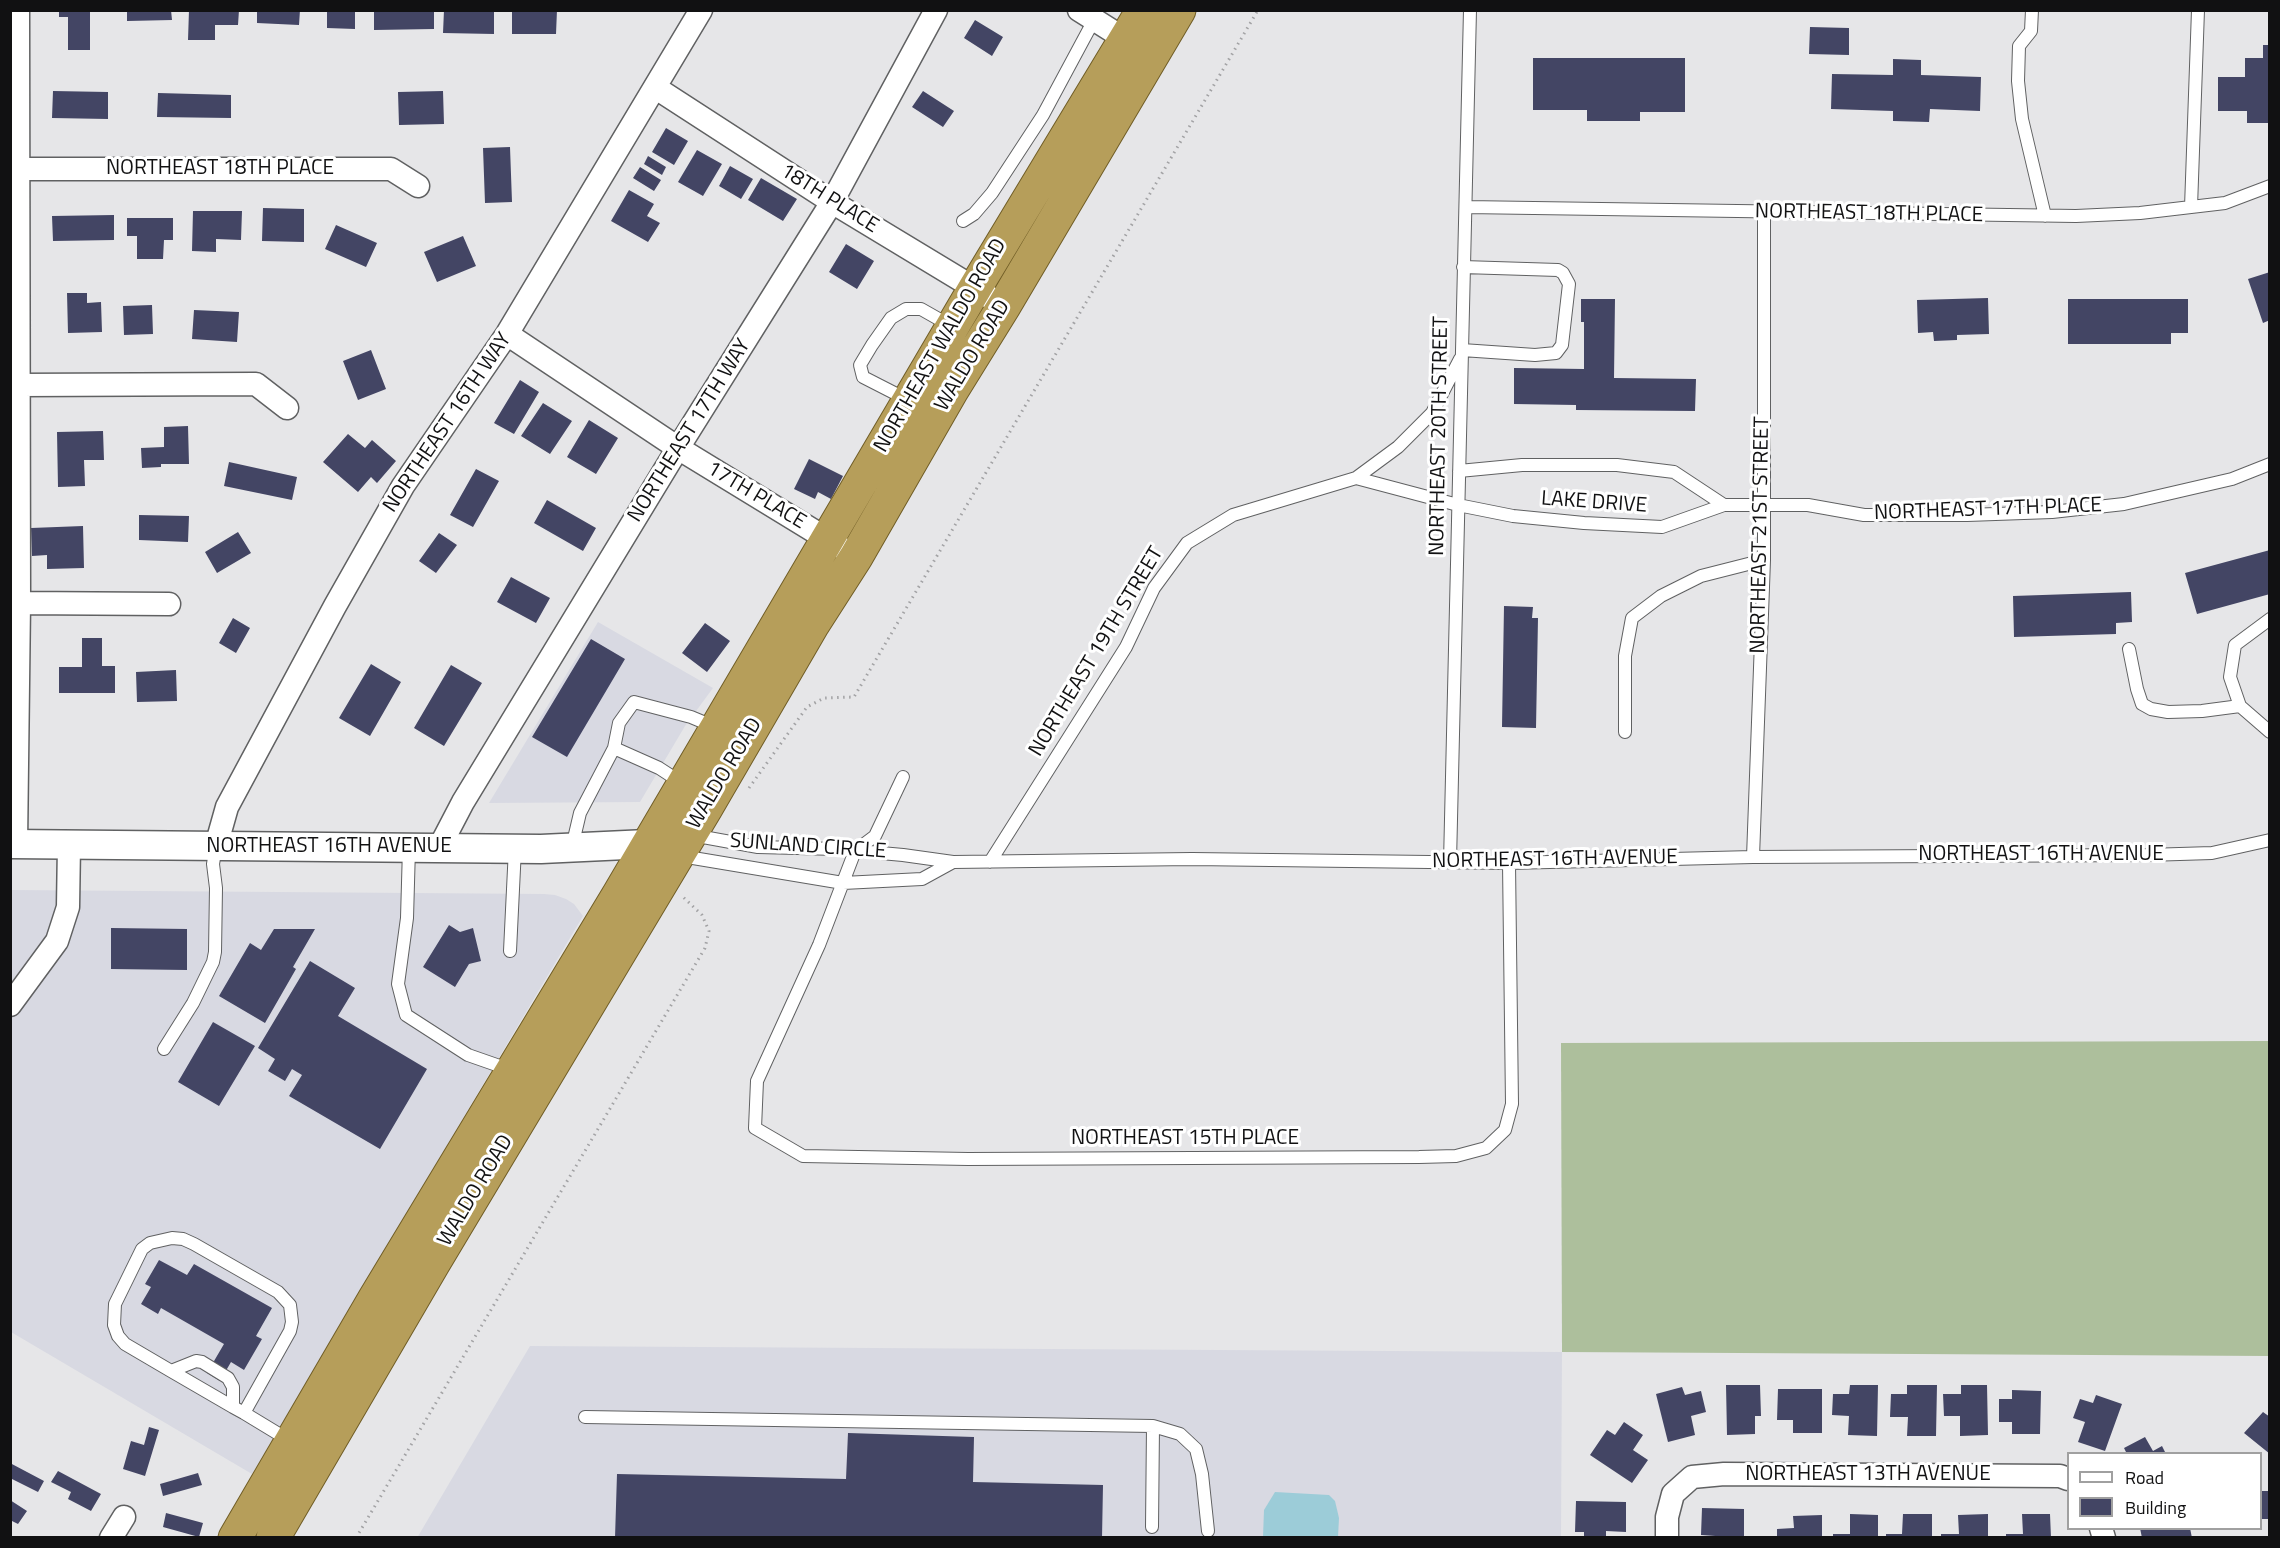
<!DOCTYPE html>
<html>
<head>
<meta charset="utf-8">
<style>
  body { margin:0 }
  #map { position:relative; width:2280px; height:1548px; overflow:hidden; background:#e6e6e8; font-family:"Titillium Web",sans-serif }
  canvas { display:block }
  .frame { position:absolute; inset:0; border:12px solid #111112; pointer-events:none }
  .legend { position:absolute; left:2067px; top:1452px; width:195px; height:78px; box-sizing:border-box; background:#fff; border:2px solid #a0a0a0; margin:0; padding:8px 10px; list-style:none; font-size:18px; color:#111112 }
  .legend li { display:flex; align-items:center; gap:12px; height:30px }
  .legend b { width:30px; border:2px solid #a0a0a0 }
</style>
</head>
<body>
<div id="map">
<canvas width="2280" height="1548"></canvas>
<div class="frame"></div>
<ul class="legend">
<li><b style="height:8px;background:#fff"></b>Road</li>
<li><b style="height:16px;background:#434564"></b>Building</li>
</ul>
</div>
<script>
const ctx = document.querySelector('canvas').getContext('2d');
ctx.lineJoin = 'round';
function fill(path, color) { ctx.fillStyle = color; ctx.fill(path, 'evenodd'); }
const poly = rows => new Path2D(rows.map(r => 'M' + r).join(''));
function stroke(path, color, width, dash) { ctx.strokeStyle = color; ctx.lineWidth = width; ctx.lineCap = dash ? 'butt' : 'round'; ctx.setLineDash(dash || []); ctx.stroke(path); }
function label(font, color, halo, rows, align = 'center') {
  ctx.font = font + ' "Titillium Web",sans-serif'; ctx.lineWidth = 6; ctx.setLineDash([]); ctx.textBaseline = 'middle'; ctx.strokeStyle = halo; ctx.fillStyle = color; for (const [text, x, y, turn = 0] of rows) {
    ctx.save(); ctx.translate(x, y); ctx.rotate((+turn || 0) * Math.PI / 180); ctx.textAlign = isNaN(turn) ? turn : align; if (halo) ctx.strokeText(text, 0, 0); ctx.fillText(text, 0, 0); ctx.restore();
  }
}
fill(poly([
  [598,622,713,688,685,726,640,802,489,803],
  [11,890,544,894,555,895,566,899,574,904,583,916,252,1474,11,1332],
  [530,1346,1562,1352,1561,1537,417,1538]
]), '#d8d9e2');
fill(poly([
  [2269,1041,2269,1356,1562,1352,1561,1043]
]), '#adbf9c');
fill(poly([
  [1275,1492,1329,1495,1335,1501,1339,1518,1338,1537,1263,1537,1264,1510]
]), '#9cccd8');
fill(poly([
  [59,10,90,10,90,50,68,50,68,17,59,17],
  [127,10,171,10,172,20,127,21],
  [189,10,239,10,238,25,215,25,215,40,188,40],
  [257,10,300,10,299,25,257,23],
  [327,10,355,10,355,29,327,28],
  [374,10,434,10,434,29,374,30],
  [444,10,494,10,494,34,443,33],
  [512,10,557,10,556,34,512,34],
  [975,20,1003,37,992,56,964,38],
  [1810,27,1849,28,1849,55,1809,54],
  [2263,45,2270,45,2270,123,2247,123,2247,111,2218,111,2218,77,2245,77,2245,58,2263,58],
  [1533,58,1685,58,1685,112,1640,112,1640,121,1587,121,1587,110,1533,110],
  [1893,59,1921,60,1921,75,1981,77,1980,111,1930,109,1929,122,1893,121,1893,111,1831,109,1832,74,1893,75],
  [53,91,108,92,108,119,52,118],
  [443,91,444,124,399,125,398,92],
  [923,91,954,111,943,127,912,107],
  [158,93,231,95,231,118,157,117],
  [666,128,688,141,674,165,652,152],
  [510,147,512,202,485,203,483,148],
  [697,150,722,164,703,196,678,182],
  [648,156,666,167,662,175,644,164],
  [730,166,753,179,741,199,719,186],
  [640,167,661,180,654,191,633,178],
  [761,178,797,199,783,221,748,200],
  [629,190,654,204,647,216,660,223,648,242,611,221],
  [263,208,304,209,304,242,262,241],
  [193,211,242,211,241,240,216,239,216,252,192,251],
  [114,215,114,240,53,241,52,216],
  [127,218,173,218,173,240,164,240,163,259,137,259,137,236,127,236],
  [336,225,377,243,366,267,325,249],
  [463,236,476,266,437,282,424,252],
  [846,244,874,261,857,289,829,272],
  [2270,272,2270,320,2263,323,2248,279],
  [67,293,87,293,87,303,101,302,102,332,68,333],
  [1988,298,1989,334,1957,335,1957,340,1934,341,1933,332,1918,333,1917,300],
  [1581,299,1615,299,1614,378,1696,379,1695,411,1576,410,1576,405,1514,404,1514,368,1584,369,1584,322,1581,322],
  [2068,299,2188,299,2188,333,2171,333,2171,344,2068,344],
  [152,305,153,334,124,335,123,306],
  [194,310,239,312,237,342,192,339],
  [371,350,386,389,358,400,343,361],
  [520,380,539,392,514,434,494,423],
  [543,403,572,421,550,454,521,436],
  [589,420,618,438,596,474,567,457],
  [188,426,189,464,161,464,161,467,142,468,141,448,164,447,164,427],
  [103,431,104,460,84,460,85,486,58,487,57,432],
  [348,434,365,448,372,440,396,461,377,483,371,477,358,492,323,462],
  [809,459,843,476,831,499,818,492,815,499,794,489],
  [229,462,297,477,292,500,224,486],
  [476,469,499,481,473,527,450,515],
  [547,500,596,528,583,551,534,523],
  [139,515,189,516,188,542,139,540],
  [83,526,84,568,47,569,47,555,32,556,31,528],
  [238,532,251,553,217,573,205,552],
  [439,533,457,545,436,573,419,561],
  [2270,550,2270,594,2197,614,2185,573],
  [511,577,550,598,536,623,497,602],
  [2131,592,2132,622,2116,623,2116,634,2014,637,2013,596],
  [1504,606,1533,607,1532,618,1538,618,1536,728,1502,727],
  [233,618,250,628,236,653,219,643],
  [705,623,730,641,707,672,682,653],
  [82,638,102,638,102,666,115,666,115,693,59,693,59,667,82,667],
  [591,639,625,659,567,757,532,737],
  [371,664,401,682,370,736,339,718],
  [451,665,482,683,444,746,414,728],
  [176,670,177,701,137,702,136,672],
  [449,925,460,932,473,928,481,961,469,964,455,987,423,967],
  [111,928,187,929,187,970,111,969],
  [274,929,315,929,293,967,296,969,265,1023,219,996,250,943,261,950],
  [310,961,355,988,338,1016,427,1069,380,1149,289,1096,302,1075,292,1069,285,1081,268,1071,275,1059,258,1048],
  [213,1022,255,1046,219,1106,178,1082],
  [159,1260,187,1275,194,1264,272,1308,256,1336,262,1339,244,1370,231,1362,220,1381,207,1373,224,1344,161,1308,158,1314,141,1304,151,1287,145,1284],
  [1726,1385,1760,1385,1761,1416,1755,1416,1755,1434,1727,1435],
  [1850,1385,1878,1385,1877,1436,1848,1435,1849,1416,1832,1415,1833,1394,1849,1394],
  [1907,1385,1937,1385,1936,1436,1907,1436,1908,1417,1890,1417,1891,1394,1907,1394],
  [1961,1385,1987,1385,1988,1435,1960,1436,1960,1416,1944,1416,1943,1394,1961,1394],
  [1682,1387,1685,1395,1701,1391,1706,1412,1691,1416,1695,1435,1668,1442,1656,1394],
  [1778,1389,1822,1389,1822,1433,1793,1433,1793,1420,1777,1420],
  [2012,1390,2041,1391,2040,1434,2012,1434,2012,1422,1999,1422,1999,1399,2012,1399],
  [2096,1395,2122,1404,2105,1451,2078,1442,2085,1422,2073,1418,2080,1399,2093,1403],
  [2263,1412,2270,1417,2270,1454,2244,1433],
  [1624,1422,1643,1435,1633,1450,1648,1460,1632,1483,1590,1455,1607,1430,1615,1435],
  [149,1427,159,1430,145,1476,123,1469,131,1441,144,1445],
  [848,1433,974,1437,973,1482,1103,1485,1102,1538,615,1538,617,1474,846,1479],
  [2145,1437,2153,1451,2162,1446,2166,1454,2127,1454,2124,1448],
  [10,1463,44,1481,38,1492,10,1478],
  [58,1471,101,1494,91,1511,68,1499,71,1492,51,1482],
  [198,1473,202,1485,163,1496,160,1484],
  [2260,1491,2270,1491,2270,1519,2260,1519],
  [10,1500,27,1511,18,1524,10,1520],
  [1576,1501,1626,1502,1626,1532,1606,1531,1606,1538,1584,1538,1584,1532,1575,1532],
  [1702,1508,1744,1509,1744,1538,1701,1535],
  [166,1513,203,1523,199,1537,163,1527],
  [1850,1514,1878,1515,1878,1538,1833,1538,1833,1534,1850,1534],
  [1903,1514,1932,1514,1932,1538,1886,1538,1886,1534,1902,1534],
  [1988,1514,1988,1538,1941,1538,1941,1534,1959,1534,1958,1515],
  [2022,1514,2050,1514,2051,1538,2006,1538,2006,1534,2023,1534],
  [1822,1515,1822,1538,1777,1538,1777,1529,1794,1528,1793,1516],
  [2140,1528,2190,1528,2192,1538,2142,1538]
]), '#434564');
const service = poly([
  [2032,10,2031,31,2019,46,2018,81,2022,119,2045,216],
  [1466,207,2076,216,2140,213,2225,203,2270,186],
  [2191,207,2198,10],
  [963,221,974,214,992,193,1043,115,1094,20],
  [1462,350,1535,355,1556,353,1562,345,1569,284,1563,273,1558,270,1463,267],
  [908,400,863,377,860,365,872,345,891,318,906,309,921,309,951,326],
  [1459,471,1522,465,1617,465,1674,472,1724,505,1808,505,1864,515,1967,515,2052,512,2124,504,2232,479,2270,464],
  [1356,478,1458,505,1513,516,1584,523,1662,527,1724,505],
  [2270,619,2235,645,2230,677,2240,706,2270,732],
  [2129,649,2137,689,2142,704,2151,709,2168,712,2202,711,2240,706],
  [1625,732,1625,656,1632,618,1661,596,1701,576,1764,560],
  [614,748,619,723,634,702,691,717,715,727],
  [692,835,758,847,837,849,903,855,953,862],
  [572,847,580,813,614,748,659,768,682,783],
  [409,848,407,918,398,984,406,1015,468,1055,511,1070],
  [855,851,819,945,757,1081,755,1128,803,1156,968,1159,1419,1157,1456,1156,1486,1148,1505,1130,1512,1104,1509,863],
  [855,851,875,836,903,777],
  [681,856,843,883,922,879,953,862,1192,859,1509,863,1753,857,2147,855,2212,853,2270,840],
  [1753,857,1764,560,1764,213],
  [990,862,1126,647,1154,588,1187,543,1233,515,1356,478,1398,447,1432,413,1460,359],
  [1450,862,1470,10],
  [510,951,515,848],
  [164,1049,193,1003,213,962,215,952,216,888,213,864,216,846],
  [171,1371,196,1361,202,1362,228,1378,233,1387,233,1407],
  [244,1413,290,1331,292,1322,290,1305,278,1292,194,1244,183,1239,172,1238,150,1243,142,1249,115,1304,114,1325,118,1336,125,1344,171,1371,233,1407,244,1413,277,1433,290,1441],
  [585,1417,1153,1426,1180,1434,1196,1449,1202,1474,1208,1531],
  [1152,1527,1153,1426]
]);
const minor = poly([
  [1079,10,1136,46],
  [656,88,832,202,1004,306],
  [17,169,391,169,418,186],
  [507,334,678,448,840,547],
  [19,385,256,384,287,408],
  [19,603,169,604],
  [16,844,19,603,18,10],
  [216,846,227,807,335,606,403,486,507,334,701,10],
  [439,848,463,802,678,448,832,202,936,10],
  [10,1005,57,941,68,907,69,845],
  [2101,1528,2104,1538],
  [111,1538,124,1517],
  [1667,1538,1667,1517,1673,1494,1692,1477,1724,1474,2060,1476,2068,1479]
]);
const tertiary = poly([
  [10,844,541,849,647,844,668,839]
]);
const trunk = poly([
  [235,1538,375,1298,619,894,975,288,1143,10],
  [273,1538,433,1264,706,808,813,624,856,557,952,390,1004,306,1179,10]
]);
stroke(service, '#606162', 14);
stroke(minor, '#606162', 25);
stroke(tertiary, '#606162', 31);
stroke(trunk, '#705d26', 35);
stroke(poly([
  [749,788,807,707,824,698,854,697,1258,10],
  [356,1538,705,948,709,931,702,915,682,896]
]), '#a2a2a4', 3, [1.5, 4.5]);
stroke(service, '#fff', 12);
stroke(minor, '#fff', 22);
stroke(tertiary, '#fff', 28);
stroke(trunk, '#b69e5a', 33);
label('21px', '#111112', '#fff', [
  ["NORTHEAST 18TH PLACE",220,169],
  ["18TH PLACE",829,199,32],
  ["NORTHEAST 18TH PLACE",1869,214,1],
  ["NORTHEAST WALDO ROAD",941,346,-60],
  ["WALDO ROAD",973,356,-59],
  ["NORTHEAST 16TH WAY",448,423,-56],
  ["NORTHEAST 17TH WAY",690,431,-58],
  ["NORTHEAST 20TH STREET",1440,436,-89],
  ["17TH PLACE",756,496,31],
  ["LAKE DRIVE",1594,503,4],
  ["NORTHEAST 17TH PLACE",1988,510,-2],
  ["NORTHEAST 21ST STREET",1761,535,-89],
  ["NORTHEAST 19TH STREET",1097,652,-59],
  ["WALDO ROAD",725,774,-59],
  ["NORTHEAST 16TH AVENUE",329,847],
  ["SUNLAND CIRCLE",808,847,4],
  ["NORTHEAST 16TH AVENUE",2041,855],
  ["NORTHEAST 16TH AVENUE",1555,860,-1],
  ["NORTHEAST 15TH PLACE",1185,1139],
  ["WALDO ROAD",476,1191,-59],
  ["NORTHEAST 13TH AVENUE",1868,1475]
]);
</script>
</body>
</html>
